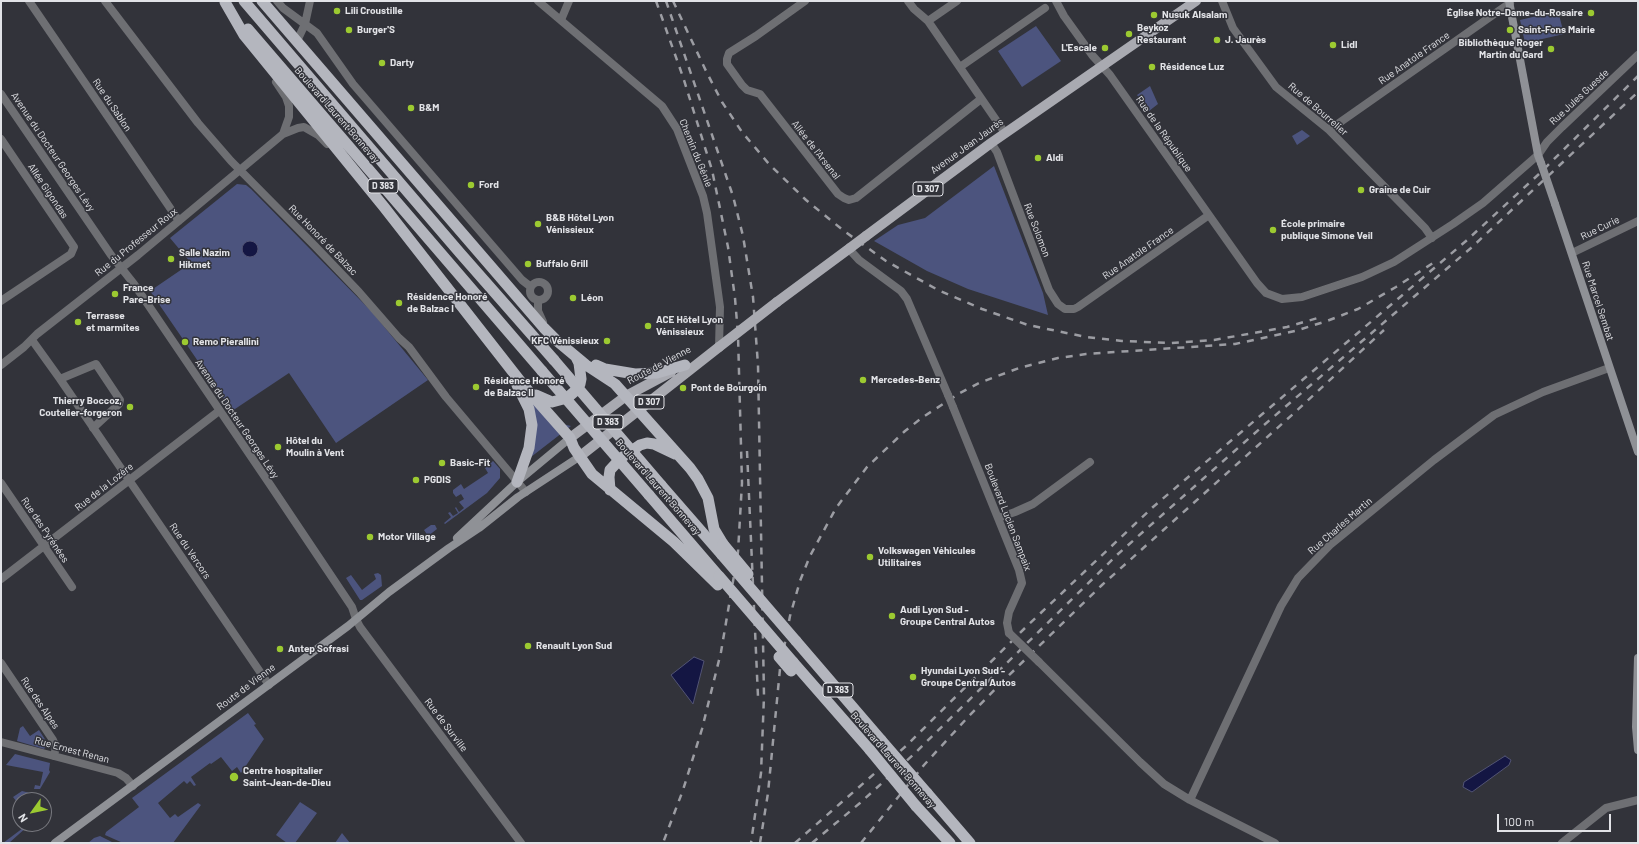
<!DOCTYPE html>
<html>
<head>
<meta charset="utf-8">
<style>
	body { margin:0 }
	#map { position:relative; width:1639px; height:844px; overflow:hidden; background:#32333a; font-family:Barlow,sans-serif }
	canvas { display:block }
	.frame { position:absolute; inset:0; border:2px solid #e2e3e7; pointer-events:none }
	.north { position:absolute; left:12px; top:792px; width:40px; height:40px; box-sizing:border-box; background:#32333a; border:1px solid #78797f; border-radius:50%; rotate:237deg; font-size:11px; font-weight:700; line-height:16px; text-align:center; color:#e2e3e7 }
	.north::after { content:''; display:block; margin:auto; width:14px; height:18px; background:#9cca31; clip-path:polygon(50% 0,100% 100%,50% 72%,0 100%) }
	.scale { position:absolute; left:1497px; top:814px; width:114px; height:18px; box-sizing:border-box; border:2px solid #e2e3e7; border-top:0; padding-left:5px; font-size:12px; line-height:14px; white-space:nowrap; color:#e2e3e7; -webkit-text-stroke:3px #32333a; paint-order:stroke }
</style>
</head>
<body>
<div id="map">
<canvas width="1639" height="844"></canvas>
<div class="frame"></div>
<div class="north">N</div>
<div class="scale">100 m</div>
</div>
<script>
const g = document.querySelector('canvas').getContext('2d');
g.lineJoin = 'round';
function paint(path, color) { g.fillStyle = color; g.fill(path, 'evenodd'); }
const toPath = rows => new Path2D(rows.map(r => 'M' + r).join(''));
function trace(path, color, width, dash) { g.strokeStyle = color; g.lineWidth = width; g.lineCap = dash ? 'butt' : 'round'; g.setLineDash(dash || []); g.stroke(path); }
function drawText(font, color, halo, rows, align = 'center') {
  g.font = font + ' Barlow,sans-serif'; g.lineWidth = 3; g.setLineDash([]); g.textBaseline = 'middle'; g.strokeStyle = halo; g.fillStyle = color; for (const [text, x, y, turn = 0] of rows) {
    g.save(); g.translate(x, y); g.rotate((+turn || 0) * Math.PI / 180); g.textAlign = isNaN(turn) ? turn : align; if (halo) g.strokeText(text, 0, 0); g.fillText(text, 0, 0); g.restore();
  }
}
paint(toPath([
	[1558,11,1564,34,1525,43,1520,20],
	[1036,26,1061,61,1022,87,998,51],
	[1150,86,1158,104,1149,111,1137,95],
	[1302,130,1310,136,1297,145,1292,136],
	[994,166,1043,293,1048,315,968,289,927,271,874,241,898,225,925,218],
	[237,184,246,185,251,189,372,312,428,380,336,443,289,373,232,411,150,291,191,263,170,238],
	[530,401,554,422,571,426,531,457],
	[493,461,500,469,500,478,487,493,445,524,444,523,451,517,448,513,450,512,453,516,458,513,455,508,456,507,459,512,464,508,459,502,464,499,461,494,456,497,453,493,453,490,461,484,464,489,488,473,485,468],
	[431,525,435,525,437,529,428,536,424,530],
	[378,573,381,575,382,586,362,600,360,600,346,578,351,575,362,590,376,579,374,574],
	[248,713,256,724,254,725,264,739,241,773,237,767,232,771,221,757,211,764,210,763,191,777,196,785,194,786,190,781,187,784,184,781,158,803,170,818,175,814,178,817,198,803,201,805,173,843,123,843,105,835,106,832,139,807,132,798],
	[23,726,30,736,39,730,48,744,44,749,17,741,20,728],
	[15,754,50,763,49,770,50,772,40,789,34,789,35,785,40,786,43,772,6,765],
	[22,791,34,794,35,795,35,797,30,794,26,800,20,800,20,806,13,797],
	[300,802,317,813,295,843,287,843,276,835],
	[27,825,28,826,9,843,3,843],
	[342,833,350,843,335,843],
	[100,836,114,843,88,843,94,838]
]), '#4c547e');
const water = toPath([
	'242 249a8 8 0 1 1 16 0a8 8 0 1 1-16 0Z',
	[694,657,704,661,693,704,671,675,694,657],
	[1505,756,1511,760,1509,765,1472,792,1463,787,1464,782,1505,756]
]);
paint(water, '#141643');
trace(water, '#525474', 1);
trace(toPath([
	[29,1,179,221],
	[105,1,198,123,231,161,315,246,359,292,399,338,409,347,446,397,526,492],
	[277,1,283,8,317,33,353,84,522,280,531,287],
	[538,1,662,106,677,129,703,196,707,213,720,307,719,347],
	[805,1,756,36,729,53,727,59,727,64,742,85,747,90,760,94,838,194,844,198,849,200,856,198,981,99],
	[908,1,914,9,928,21,957,1],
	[1056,1,1064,16,1092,55,1110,75,1257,283,1266,293,1282,299,1302,297,1362,277,1394,262,1453,224,1483,203,1538,155,1547,142,1562,127,1638,55],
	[1222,1,1233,28,1276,87,1329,130,1425,228,1432,238],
	[561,20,569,1],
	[928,21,1005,133],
	[297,41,305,24,310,1],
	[960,67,1045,8],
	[276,82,286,97,289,106,289,117,283,134],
	[1329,130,1510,3],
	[1,139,74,247,71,254,1,301],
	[991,143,997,152,1049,290,1058,304,1065,309,1074,309,1078,307,1209,215],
	[849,249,859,260,901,291,907,299,948,395],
	[1572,253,1638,221],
	'530 291a9 9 0 1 1 18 0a9 9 0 1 1-18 0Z',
	[538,300,538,311,543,322],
	[32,340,60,379,269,685],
	[1,365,24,347,37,334,138,255,283,134,298,128,304,127,318,135,327,144],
	[60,379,96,364,120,400,119,404,93,428],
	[953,407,1019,570,1022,583,1009,612,1007,623,1009,633],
	[1,483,72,587],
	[998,518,1015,512,1033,504,1090,462],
	[1,579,219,411],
	[356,619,360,627,521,843],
	[1039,662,1140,762,1164,784,1190,800,1275,843],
	[1,663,53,740,56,747,54,756],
	[1,742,118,773,126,778,133,786],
	[1190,800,1281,606,1298,578,1330,545,1434,460,1494,415,1543,392,1609,368],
	[1562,843,1606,808,1638,800]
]), '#6e6f73', 8);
trace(toPath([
	[1,94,111,255,134,284,271,486,352,607,356,619]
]), '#6e6f73', 8);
trace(toPath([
	[1509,1,1538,155,1541,163],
	[1555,204,1638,452],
	[457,538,517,482,570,438],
	[1638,658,1636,727,1638,750],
	[55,843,348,626,389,592,449,548,479,528,518,497,579,457]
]), '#8f9196', 8);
trace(toPath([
	[866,236,991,143,1196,1],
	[777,302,850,248],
	[570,438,626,396,671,372],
	[579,457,719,347]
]), '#a9aab1', 10);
trace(toPath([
	[244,1,460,253,554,360],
	[262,1,544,328,556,340,586,365,615,384,690,468,698,479,708,498,714,529,723,544],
	[225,2,244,35,253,46,384,207,524,386,570,438,574,448,592,474,674,542,718,585],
	[248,29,542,371],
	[596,365,605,369,635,374,657,373,685,365],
	[517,385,529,409,532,425,529,448,517,482],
	[536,395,552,402,567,398,574,392,580,384,581,379,579,363,576,357],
	[661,485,722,555],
	[610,490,609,477,610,470,621,458,640,445,647,443,654,444,675,454],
	[649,495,717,574],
	[796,641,881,740],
	[793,662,870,750],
	[927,793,970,843],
	[916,806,950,843]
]), '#b4b6be', 11);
trace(toPath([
	[656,1,683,77,712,170,728,247,735,298,738,335,742,483,738,552,721,652,702,729,683,790,663,843],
	[666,1,733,196,743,236,753,297,758,365,764,696,761,773,751,843],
	[673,1,706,71,722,102,742,132,769,164,806,200,844,231,886,261,938,290,982,309,1028,325,1086,337,1122,341,1171,343,1214,340,1287,327,1321,317],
	[747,451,758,697],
	[760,843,768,793,780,669,790,616,800,581,810,556,836,508,867,467,905,431,923,417,960,393,979,383,1019,368,1058,358,1086,354,1235,344,1295,331,1327,321,1358,309,1396,287,1433,263],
	[795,843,906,746,1027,626,1153,507,1466,241,1539,174,1638,76],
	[812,843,860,803,914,754,1118,554,1264,425,1471,248,1638,92],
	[861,843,924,765,969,716,1004,680,1102,585,1293,414,1384,330]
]), '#9c9da3', 2.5, [7, 7]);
trace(toPath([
	[948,395,953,407],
	[1009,633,1039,662]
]), '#6e6f73', 8);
trace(toPath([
	[1541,163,1555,204]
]), '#8f9196', 8);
trace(toPath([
	[850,248,866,236],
	[719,347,777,302]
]), '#a9aab1', 10);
trace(toPath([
	[554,360,661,485],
	[542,371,649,495],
	[723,544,748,574],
	[722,555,796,641],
	[719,576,793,662],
	[779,657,791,671],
	[881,740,927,793],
	[870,750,916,806]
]), '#b4b6be', 11);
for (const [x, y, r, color] of [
	[337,11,4,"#9cca31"],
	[1591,13,4,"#9cca31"],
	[1154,15,4,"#9cca31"],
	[349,30,4,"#9cca31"],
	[1510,30,4,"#9cca31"],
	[1129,34,4,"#9cca31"],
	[1217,40,4,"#9cca31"],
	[1333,45,4,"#9cca31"],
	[1105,48,4,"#9cca31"],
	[1551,49,4,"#9cca31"],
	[382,63,4,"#9cca31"],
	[1152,67,4,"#9cca31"],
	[411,108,4,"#9cca31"],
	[1038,158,4,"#9cca31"],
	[471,185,4,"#9cca31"],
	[1361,190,4,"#9cca31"],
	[538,224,4,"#9cca31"],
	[1273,230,4,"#9cca31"],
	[171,259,4,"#9cca31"],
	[528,264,4,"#9cca31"],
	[115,294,4,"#9cca31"],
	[573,298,4,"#9cca31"],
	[399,303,4,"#9cca31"],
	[78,322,4,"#9cca31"],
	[648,326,4,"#9cca31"],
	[607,341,4,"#9cca31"],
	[185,342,4,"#9cca31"],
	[863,380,4,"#9cca31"],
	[476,387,4,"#9cca31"],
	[683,388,4,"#9cca31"],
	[130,407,4,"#9cca31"],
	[278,447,4,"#9cca31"],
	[442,463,4,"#9cca31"],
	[416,480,4,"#9cca31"],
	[370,537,4,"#9cca31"],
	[870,557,4,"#9cca31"],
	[892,616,4,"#9cca31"],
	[528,646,4,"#9cca31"],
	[280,649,4,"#9cca31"],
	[913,677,4,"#9cca31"],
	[234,777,5,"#9cca31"]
]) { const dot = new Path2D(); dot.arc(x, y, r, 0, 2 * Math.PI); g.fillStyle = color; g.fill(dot); trace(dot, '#32333a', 1.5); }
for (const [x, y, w] of [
	[383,186,30],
	[928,189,30],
	[649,402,30],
	[608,422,30],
	[838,690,30]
]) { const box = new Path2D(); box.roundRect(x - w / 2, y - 7, w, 14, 3); g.fillStyle = '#32333a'; g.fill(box); trace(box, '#e2e3e7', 1); }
drawText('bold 9px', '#e2e3e7', null, [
	["D 383",383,186],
	["D 307",928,189],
	["D 307",649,402],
	["D 383",608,422],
	["D 383",838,690]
]);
drawText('bold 10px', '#e2e3e7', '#32333a', [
	["Lili Croustille",345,11],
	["Église Notre-Dame-du-Rosaire",1583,13,"right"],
	["Nusuk Alsalam",1162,15],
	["Beykoz",1137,28],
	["Restaurant",1137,40],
	["Burger'S",357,30],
	["Saint-Fons Mairie",1518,30],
	["J. Jaurès",1225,40],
	["Bibliothèque Roger",1543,43,"right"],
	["Martin du Gard",1543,55,"right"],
	["Lidl",1341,45],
	["L'Escale",1097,48,"right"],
	["Darty",390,63],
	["Résidence Luz",1160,67],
	["B&M",419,108],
	["Aldi",1046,158],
	["Ford",479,185],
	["Graine de Cuir",1369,190],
	["B&B Hôtel Lyon",546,218],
	["Vénissieux",546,230],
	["École primaire",1281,224],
	["publique Simone Veil",1281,236],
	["Salle Nazim",179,253],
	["Hikmet",179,265],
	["Buffalo Grill",536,264],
	["France",123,288],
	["Pare-Brise",123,300],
	["Résidence Honoré",407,297],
	["de Balzac I",407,309],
	["Léon",581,298],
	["Terrasse",86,316],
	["et marmites",86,328],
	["ACE Hôtel Lyon",656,320],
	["Vénissieux",656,332],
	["KFC Vénissieux",599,341,"right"],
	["Remo Pierallini",193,342],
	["Mercedes-Benz",871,380],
	["Résidence Honoré",484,381],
	["de Balzac II",484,393],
	["Pont de Bourgoin",691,388],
	["Thierry Boccoz,",122,401,"right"],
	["Coutelier-forgeron",122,413,"right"],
	["Hôtel du",286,441],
	["Moulin à Vent",286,453],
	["Basic-Fit",450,463],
	["PGDIS",424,480],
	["Motor Village",378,537],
	["Volkswagen Véhicules",878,551],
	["Utilitaires",878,563],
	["Audi Lyon Sud -",900,610],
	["Groupe Central Autos",900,622],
	["Renault Lyon Sud",536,646],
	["Antep Sofrasi",288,649],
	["Hyundai Lyon Sud -",921,671],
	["Groupe Central Autos",921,683],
	["Centre hospitalier",243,771],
	["Saint-Jean-de-Dieu",243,783]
], 'left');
drawText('10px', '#e2e3e7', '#32333a', [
	["Rue Anatole France",1414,58,-35],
	["Rue Jules Guesde",1579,97,-43],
	["Rue du Sablon",112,105,56],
	["Rue de Bourrelier",1318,109,41],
	["Boulevard Laurent Bonnevay",337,115,49],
	["Rue de la République",1164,134,55],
	["Avenue Jean Jaurès",967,146,-36],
	["Allée de l'Arsenal",816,150,52],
	["Avenue du Docteur Georges Lévy",53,152,56],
	["Chemin du Génie",696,153,68],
	["Allée Gigondas",48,191,56],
	["Rue Curie",1600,228,-26],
	["Rue Solomon",1037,230,69],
	["Rue Honoré de Balzac",323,240,46],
	["Rue du Professeur Roux",136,242,-39],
	["Rue Anatole France",1138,253,-35],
	["Rue Marcel Sembat",1598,301,72],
	["Route de Vienne",659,365,-28],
	["Avenue du Docteur Georges Lévy",237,419,56],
	["Rue de la Lozère",104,487,-38],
	["Boulevard Laurent Bonnevay",658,487,49],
	["Boulevard Lucien Sampaix",1008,517,69],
	["Rue Charles Martin",1340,526,-41],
	["Rue des Pyrénées",45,530,56],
	["Rue du Vercors",190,551,56],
	["Route de Vienne",246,687,-37],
	["Rue des Alpes",40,703,56],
	["Rue de Surville",446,725,53],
	["Rue Ernest Renan",72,750,15],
	["Boulevard Laurent Bonnevay",893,760,49]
]);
</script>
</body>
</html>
